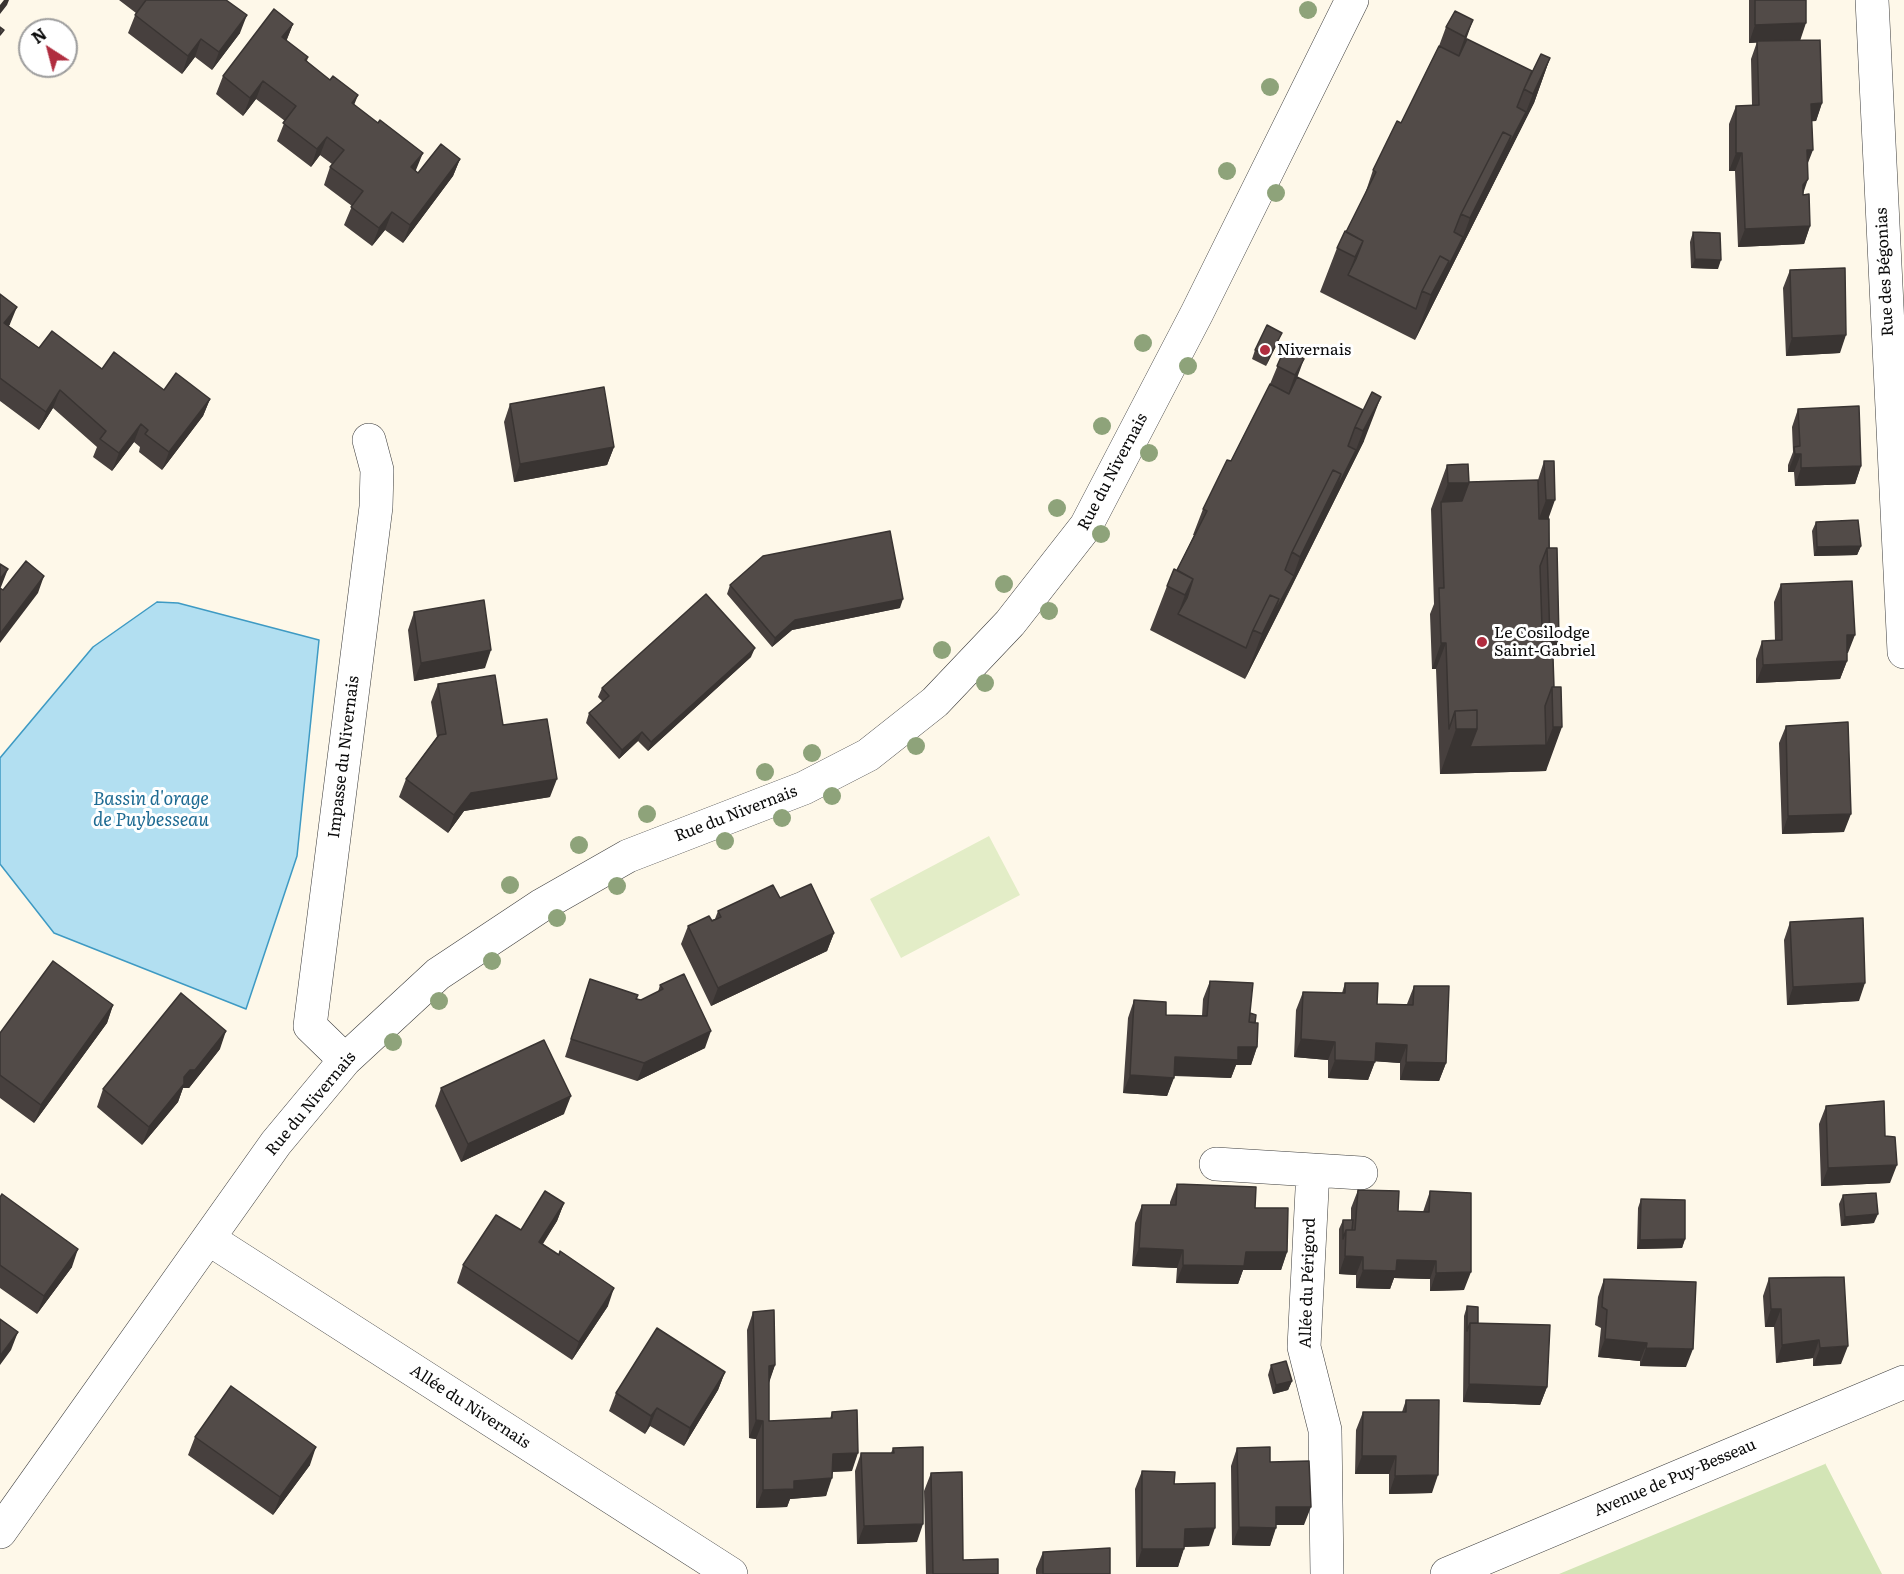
<!DOCTYPE html>
<html>
<head>
<meta charset="utf-8">
<style>
	body { margin:0 }
	#map { position:relative; width:1904px; height:1574px; overflow:hidden; background:#fef8e9; font-family:Literata,serif }
	canvas { display:block }
	.north { position:absolute; left:18px; top:18px; width:60px; height:60px; box-sizing:border-box; background:#fff; border:2px solid #9d9d9d; border-radius:50%; rotate:324deg; font-size:16px; font-weight:700; line-height:24px; text-align:center; color:#0a0a0a }
	.north::after { content:''; display:block; margin:auto; width:21px; height:27px; background:#b02d3f; clip-path:polygon(50% 0,100% 100%,50% 72%,0 100%) }
</style>
</head>
<body>
<div id="map">
<canvas width="1904" height="1574"></canvas>
<div class="north">N</div>
</div>
<script>
const g = document.querySelector('canvas').getContext('2d');
g.lineJoin = 'round';
function paint(path, color) { g.fillStyle = color; g.fill(path, 'evenodd'); }
const toPath = rows => new Path2D(rows.map(r => 'M' + r).join(''));
function trace(path, color, width, dash) { g.strokeStyle = color; g.lineWidth = width; g.lineCap = dash ? 'butt' : 'round'; g.setLineDash(dash || []); g.stroke(path); }
function drawText(font, color, halo, rows, align = 'center') {
  g.font = font + ' Literata,serif'; g.lineWidth = 6; g.setLineDash([]); g.textBaseline = 'middle'; g.strokeStyle = halo; g.fillStyle = color; for (const [text, x, y, turn = 0] of rows) {
    g.save(); g.translate(x, y); g.rotate((+turn || 0) * Math.PI / 180); g.textAlign = isNaN(turn) ? turn : align; if (halo) g.strokeText(text, 0, 0); g.fillText(text, 0, 0); g.restore();
  }
}
paint(toPath([
	[1825,1463,1882,1574,1559,1574,1825,1464]
]), '#d3e5b6');
paint(toPath([
	[989,836,1020,895,901,958,870,899]
]), '#e3edc7');
const water = toPath([
	[157,602,178,603,319,640,297,856,246,1009,54,933,0,864,0,758,93,647,157,602]
]);
paint(water, '#b2dff1');
trace(water, '#3e9ac3', 1.5);
const minor = toPath([
	[1872,0,1904,652],
	[345,1060,310,1026,376,507,377,470,369,440],
	[1216,1164,1361,1173],
	[1313,1170,1304,1347,1325,1430,1327,1574],
	[209,1239,731,1574],
	[0,1532,276,1143,345,1060,438,974,542,905,628,856,804,788,868,755,935,702,1010,623,1086,526,1197,313,1352,0],
	[1447,1574,1904,1382]
]);
trace(minor, '#3d3d3d', 34);
trace(minor, '#fff', 33);
g.fillStyle = '#8ea37a';
for (const [x, y] of [
	[1308,10],
	[1270,87],
	[1227,171],
	[1276,193],
	[1143,343],
	[1188,366],
	[1102,426],
	[1149,453],
	[1057,508],
	[1101,534],
	[1004,584],
	[1049,611],
	[942,650],
	[985,683],
	[916,746],
	[812,753],
	[765,772],
	[832,796],
	[647,814],
	[782,818],
	[725,841],
	[579,845],
	[510,885],
	[617,886],
	[557,918],
	[492,961],
	[439,1001],
	[393,1042]
]) { g.beginPath(); g.arc(x, y, 9, 0, 2 * Math.PI); g.fill(); }
paint(toPath([
	[119,0,226,0,240,33,212,70,195,57,182,74,128,33,136,13],
	[1749,0,1806,0,1800,40,1822,103,1816,121,1811,121,1807,164,1803,193,1810,226,1804,244,1738,247,1735,171,1729,171,1729,124,1736,106,1752,105,1751,59,1757,42,1749,43],
	[1455,11,1467,39,1532,71,1550,58,1534,103,1415,340,1320,292,1337,248,1346,232,1364,197,1373,170,1401,123,1439,46,1446,27],
	[293,24,286,41,308,57,307,61,354,105,416,171,418,173,460,159,453,176,403,243,385,230,372,246,344,225,352,206,324,185,330,167,332,164,320,155,311,167,277,141,285,121,256,99,243,116,216,94,223,76],
	[1693,232,1718,269,1691,268,1690,242],
	[1790,270,1840,353,1786,356,1783,288],
	[0,294,10,324,9,326,39,348,164,390,210,399,203,416,162,470,139,452,140,447,134,442,112,471,93,457,97,447,53,408,39,430,0,401],
	[1278,342,1266,366,1252,359,1255,350],
	[1285,348,1297,377,1363,410,1364,441,1245,679,1150,630,1167,586,1177,570,1194,535,1193,535,1203,509,1231,461,1270,384],
	[510,404,614,447,607,465,514,482,504,422],
	[1798,409,1861,466,1855,484,1795,486,1794,472,1788,472,1788,465,1793,452,1792,427],
	[1544,461,1549,519,1554,687,1561,687,1546,771,1440,774,1436,669,1432,669,1430,614,1434,604,1431,509,1447,465,1469,482,1538,480],
	[1816,522,1861,546,1857,555,1814,556,1812,531],
	[1781,584,1848,653,1847,653,1847,661,1840,679,1756,683,1756,659,1762,641,1775,641,1774,602],
	[730,585,900,608,792,630,772,647,727,594],
	[414,612,485,668,414,681,408,630],
	[751,657,648,751,638,741,619,759,586,723,589,713,603,702,598,697,602,688],
	[438,684,503,725,550,797,464,811,448,833,399,797,406,779,437,737,431,702],
	[1786,726,1844,832,1782,834,1779,743],
	[780,898,834,933,827,951,711,1006,681,944,688,926,715,919,718,911],
	[1790,922,1859,1001,1787,1005,1784,940],
	[590,979,641,1000,658,992,660,985,705,1048,637,1081,565,1057],
	[1210,981,1250,1013,1255,1023,1257,1047,1251,1065,1236,1065,1231,1078,1174,1076,1167,1096,1123,1093,1128,1018,1134,1000,1166,1015,1202,1016,1203,999],
	[1345,983,1377,1004,1407,1004,1414,986,1446,1063,1439,1081,1400,1080,1400,1063,1375,1061,1368,1080,1328,1078,1328,1060,1294,1057,1296,1010,1303,992,1342,993],
	[113,1005,107,1023,34,1123,0,1098,0,1033],
	[220,1049,189,1088,183,1088,178,1102,142,1145,97,1107,103,1089],
	[441,1088,564,1114,461,1162,435,1106],
	[1826,1106,1885,1136,1890,1183,1821,1186,1819,1124],
	[1177,1184,1255,1208,1287,1252,1281,1270,1243,1270,1238,1284,1176,1283,1177,1268,1132,1266,1135,1223,1142,1205,1170,1205,1170,1202],
	[1358,1190,1398,1211,1423,1212,1430,1191,1464,1290,1430,1291,1430,1279,1394,1278,1390,1289,1356,1288,1356,1275,1339,1274,1339,1229,1343,1220,1351,1220,1351,1208],
	[1843,1195,1874,1223,1841,1226,1839,1204],
	[0,1197,72,1267,37,1314,0,1288],
	[1641,1199,1685,1239,1682,1248,1637,1249,1638,1208],
	[564,1203,557,1221,543,1244,559,1255,608,1306,572,1360,457,1283,463,1265],
	[1769,1278,1841,1364,1813,1366,1813,1358,1776,1363,1774,1327,1765,1327,1763,1296],
	[1604,1279,1686,1367,1640,1366,1640,1361,1598,1357,1601,1328,1595,1325,1598,1297],
	[1467,1306,1478,1323,1547,1387,1540,1405,1463,1402,1464,1316],
	[753,1312,775,1365,769,1381,769,1421,830,1419,832,1412,852,1471,832,1472,826,1496,790,1499,787,1507,756,1508,756,1439,749,1438,747,1330],
	[1271,1365,1292,1381,1288,1390,1273,1394,1268,1375],
	[725,1372,718,1390,684,1446,650,1426,645,1434,609,1411,616,1393],
	[1406,1400,1432,1493,1389,1494,1389,1474,1355,1474,1356,1430,1363,1412,1402,1412],
	[195,1437,310,1465,273,1515,188,1455],
	[893,1448,917,1542,857,1544,855,1471,861,1453,891,1453],
	[1237,1448,1270,1462,1304,1525,1276,1525,1270,1546,1232,1545,1231,1466],
	[1142,1471,1174,1484,1209,1546,1184,1547,1178,1567,1136,1567,1135,1489],
	[931,1473,963,1560,998,1574,926,1574,924,1491],
	[1043,1552,1110,1574,1036,1574,1036,1569]
]), '#47403e');
paint(toPath([
	[4,0,9,0,7,5,0,14,0,5],
	[247,15,240,33,212,70,219,52],
	[1473,20,1457,65,1449,82,1465,37],
	[1806,23,1800,41,1749,43,1755,25],
	[293,24,286,42,282,37],
	[201,39,195,57,182,74,188,56],
	[1550,58,1534,103,1415,340,1431,295,1449,261,1463,237,1470,218,1511,136,1526,112,1533,94],
	[263,81,256,99,243,116,250,98],
	[358,95,351,113,352,103],
	[1822,103,1816,121,1804,122,1811,104],
	[327,137,320,155,311,167,317,149],
	[1807,150,1813,150,1806,168],
	[423,153,416,170,404,185,411,167],
	[1736,153,1742,153,1735,171,1729,171],
	[460,159,453,176,403,243,410,225],
	[1808,179,1802,197,1803,185],
	[392,212,385,230,372,246,379,228],
	[1810,226,1804,244,1738,247,1745,229],
	[1363,241,1350,276,1348,275,1355,257],
	[1695,259,1721,260,1718,269,1691,268],
	[17,307,10,324,0,338,4,323],
	[1282,333,1278,342,1266,366,1269,357],
	[1846,335,1840,353,1786,356,1792,338],
	[1304,359,1288,403,1279,420,1295,375],
	[60,390,53,408,39,430,46,412],
	[1381,397,1364,441,1284,602,1300,557,1341,474,1356,450,1363,431],
	[210,399,203,416,162,470,169,452],
	[141,424,134,442,112,471,119,453],
	[614,447,607,465,514,482,520,464],
	[1795,454,1801,454,1794,472,1788,472],
	[1861,466,1855,484,1795,486,1801,468],
	[1448,483,1469,483,1452,527,1441,502],
	[1546,500,1555,500,1539,545,1529,545],
	[1861,546,1857,555,1814,556,1817,547],
	[8,569,1,587,0,589,0,579],
	[44,576,38,593,0,643,0,634],
	[1294,576,1284,602,1245,679,1262,634,1279,599],
	[1193,579,1181,615,1178,614,1185,595],
	[903,599,900,608,792,630,772,647,775,638,795,620],
	[1847,635,1855,635,1848,653,1840,653],
	[1559,639,1543,684,1534,685,1550,640],
	[1441,643,1446,643,1436,669,1432,669],
	[755,648,751,657,648,751,651,742],
	[491,650,485,668,414,681,421,663],
	[1847,661,1840,679,1756,683,1763,665],
	[1553,727,1562,727,1546,771,1440,774,1456,729,1477,729,1546,745],
	[642,732,638,741,619,759,622,750],
	[557,779,550,797,464,811,448,833,454,815,471,793],
	[1851,814,1844,832,1782,834,1788,816],
	[834,933,827,951,711,1006,718,988],
	[1865,983,1859,1001,1787,1005,1793,987],
	[113,1005,107,1023,34,1123,41,1105],
	[226,1031,220,1049,189,1088,183,1088,178,1102,142,1145,149,1127,184,1077],
	[711,1031,705,1048,637,1081,644,1063],
	[1301,1039,1335,1042,1328,1060,1294,1057],
	[1376,1043,1407,1045,1400,1063,1370,1061],
	[1238,1047,1257,1047,1251,1065,1236,1065,1231,1078,1168,1075,1175,1057],
	[1335,1060,1375,1062,1368,1080,1328,1078],
	[1406,1062,1446,1063,1439,1081,1400,1080],
	[1130,1075,1174,1078,1167,1096,1123,1093],
	[571,1096,564,1114,461,1162,468,1144],
	[1897,1165,1890,1183,1821,1186,1828,1168],
	[564,1203,557,1221,532,1260,539,1242],
	[1878,1214,1874,1223,1841,1226,1845,1217],
	[1685,1239,1682,1248,1637,1249,1640,1240],
	[1139,1248,1183,1250,1177,1268,1132,1266],
	[78,1249,72,1267,37,1314,44,1296],
	[1246,1252,1287,1252,1281,1270,1243,1270,1238,1284,1176,1283,1183,1265],
	[1345,1256,1363,1257,1356,1275,1339,1274],
	[1397,1260,1436,1261,1430,1279,1394,1278,1390,1289,1356,1288,1363,1270],
	[1471,1272,1464,1290,1430,1291,1436,1273],
	[614,1288,608,1306,572,1360,579,1342],
	[1771,1309,1781,1309,1774,1327,1765,1327],
	[18,1332,11,1350,0,1365,0,1356],
	[1605,1339,1647,1343,1640,1361,1598,1357],
	[1819,1340,1813,1358,1776,1363,1782,1345],
	[1848,1346,1841,1364,1813,1366,1820,1348],
	[1646,1348,1693,1349,1686,1367,1640,1366],
	[775,1365,769,1383,769,1366],
	[725,1372,718,1390,684,1446,690,1428],
	[1292,1381,1288,1390,1273,1394,1276,1385],
	[1469,1384,1547,1387,1540,1405,1463,1402],
	[657,1408,650,1426,645,1434,651,1416],
	[756,1420,763,1421,756,1439,749,1438],
	[316,1447,310,1465,273,1515,280,1497],
	[858,1453,852,1471,826,1472,833,1454],
	[1362,1456,1396,1456,1389,1474,1355,1474],
	[1438,1475,1432,1493,1389,1494,1395,1476],
	[832,1478,826,1496,790,1499,787,1507,756,1508,763,1490,794,1481],
	[1276,1507,1311,1507,1304,1525,1269,1525],
	[923,1524,917,1542,857,1544,864,1526],
	[1239,1527,1276,1528,1270,1546,1232,1545],
	[1215,1528,1209,1546,1178,1547,1185,1529],
	[1142,1549,1184,1549,1178,1567,1136,1567]
]), '#393432');
const building = toPath([
	[146,0,226,0,247,15,219,52,201,39,188,56,135,15,146,0],
	[1755,0,1806,0,1806,23,1755,25,1755,0],
	[274,9,293,24,282,37,308,57,305,60,330,80,333,76,358,95,352,103,378,123,380,120,423,153,411,167,418,173,441,144,460,159,410,225,392,212,379,228,351,207,363,191,330,167,344,150,327,137,317,149,283,123,296,106,263,81,250,98,223,76,274,9],
	[1455,11,1473,20,1465,37,1446,27,1455,11],
	[0,27,4,30,0,35,0,27],
	[1467,39,1532,71,1524,89,1517,107,1526,112,1504,154,1511,136,1503,132,1461,214,1454,232,1463,237,1442,279,1449,261,1440,256,1422,291,1416,309,1348,275,1356,259,1363,241,1346,232,1376,172,1373,170,1397,121,1401,123,1439,46,1459,56,1467,39],
	[1820,40,1822,103,1811,104,1813,150,1807,150,1808,179,1803,185,1803,195,1809,194,1810,226,1745,229,1742,153,1736,153,1736,106,1759,105,1757,41,1820,40],
	[1541,54,1550,58,1533,94,1524,89,1541,54],
	[1503,132,1511,136,1470,218,1461,214,1503,132],
	[1345,231,1363,241,1355,257,1337,248,1345,231],
	[1693,232,1720,233,1721,260,1695,259,1693,232],
	[1440,256,1449,261,1431,295,1422,291,1440,256],
	[1845,268,1846,335,1792,338,1790,270,1845,268],
	[0,294,17,307,4,323,39,348,52,331,102,369,114,352,164,390,176,373,210,399,169,452,145,434,148,430,141,424,119,453,100,439,106,431,60,390,46,412,0,378,0,294],
	[1267,325,1282,333,1269,357,1255,350,1267,325],
	[1285,348,1304,359,1295,375,1277,366,1285,348],
	[1297,377,1363,410,1355,427,1348,446,1356,450,1335,492,1341,474,1333,470,1292,552,1285,570,1294,576,1272,617,1279,599,1270,595,1253,630,1246,648,1178,614,1187,598,1193,579,1177,570,1207,511,1203,509,1227,460,1231,461,1270,384,1289,394,1297,377],
	[604,387,614,447,520,464,510,404,604,387],
	[1372,392,1381,397,1363,431,1355,427,1372,392],
	[1859,406,1861,466,1801,468,1801,454,1795,454,1794,447,1800,446,1798,409,1859,406],
	[1544,461,1554,461,1555,500,1546,500,1544,461],
	[1468,464,1469,483,1448,483,1447,465,1468,464],
	[1333,470,1341,474,1300,557,1292,552,1333,470],
	[1538,480,1539,519,1549,519,1549,548,1547,548,1540,566,1543,659,1553,658,1554,687,1552,687,1545,706,1546,745,1470,747,1477,729,1477,710,1455,711,1449,729,1446,643,1441,643,1439,588,1444,588,1441,502,1462,501,1469,482,1538,480],
	[1858,520,1861,546,1817,547,1816,522,1858,520],
	[890,531,903,599,795,620,775,638,730,585,763,556,890,531],
	[1547,548,1557,548,1559,639,1550,640,1547,548],
	[26,561,44,576,0,634,0,588,3,590,26,561],
	[0,564,8,569,0,579,0,564],
	[1174,569,1193,579,1185,595,1167,586,1174,569],
	[1852,581,1855,635,1847,635,1847,661,1763,665,1762,641,1782,640,1781,584,1852,581],
	[706,594,755,648,651,742,642,732,622,750,589,713,609,696,602,688,706,594],
	[1270,595,1279,599,1262,634,1253,630,1270,595],
	[484,600,491,650,421,663,414,612,484,600],
	[495,675,503,725,547,719,557,779,471,793,454,815,406,779,439,735,446,734,438,684,495,675],
	[1552,687,1561,687,1562,727,1553,727,1552,687],
	[1477,710,1477,729,1456,729,1455,711,1477,710],
	[1848,722,1851,814,1788,816,1786,726,1848,722],
	[811,884,834,933,718,988,688,926,709,916,712,921,721,917,718,911,773,885,780,898,811,884],
	[1863,918,1865,983,1793,987,1790,922,1863,918],
	[53,961,113,1005,41,1105,0,1075,0,1033,53,961],
	[684,974,711,1031,644,1063,571,1039,590,979,638,995,636,999,641,1000,663,989,660,985,684,974],
	[1210,981,1253,983,1249,1022,1258,1023,1257,1047,1238,1047,1238,1060,1175,1057,1174,1078,1130,1075,1134,1000,1166,1002,1166,1015,1207,1016,1210,981],
	[1345,983,1378,983,1377,1004,1413,1005,1414,986,1449,986,1446,1063,1406,1062,1407,1045,1376,1043,1375,1062,1335,1060,1335,1042,1301,1039,1303,992,1345,993,1345,983],
	[181,993,226,1031,195,1070,190,1070,184,1077,184,1084,149,1127,103,1089,181,993],
	[1250,1013,1256,1015,1255,1023,1249,1022,1250,1013],
	[544,1040,571,1096,468,1144,441,1088,544,1040],
	[1884,1101,1885,1136,1895,1137,1897,1165,1828,1168,1826,1106,1884,1101],
	[1177,1184,1256,1187,1255,1208,1288,1208,1287,1252,1246,1252,1244,1266,1183,1265,1183,1250,1139,1248,1142,1205,1176,1205,1177,1184],
	[1358,1190,1399,1191,1398,1211,1429,1212,1430,1191,1471,1193,1471,1272,1436,1273,1436,1261,1397,1260,1396,1271,1363,1270,1363,1257,1345,1256,1346,1230,1355,1230,1358,1190],
	[545,1191,564,1203,539,1242,559,1255,560,1251,614,1288,579,1342,463,1265,496,1215,521,1230,545,1191],
	[1876,1193,1878,1214,1845,1217,1843,1195,1876,1193],
	[2,1194,78,1249,44,1296,0,1265,0,1197,2,1194],
	[1641,1199,1685,1200,1685,1239,1640,1240,1641,1199],
	[1343,1220,1353,1220,1352,1230,1346,1230,1343,1239,1343,1220],
	[1844,1277,1848,1346,1820,1348,1819,1340,1782,1345,1781,1309,1771,1309,1769,1278,1844,1277],
	[1604,1279,1696,1282,1693,1349,1646,1348,1647,1343,1605,1339,1607,1310,1602,1307,1604,1279],
	[1467,1306,1478,1307,1478,1323,1470,1323,1467,1331,1467,1306],
	[774,1310,775,1365,769,1366,769,1421,832,1418,832,1412,857,1410,858,1453,833,1454,832,1478,794,1481,794,1489,763,1490,763,1421,756,1420,753,1312,774,1310],
	[0,1319,18,1332,0,1356,0,1319],
	[1470,1323,1550,1325,1547,1387,1469,1384,1470,1323],
	[657,1328,725,1372,690,1428,657,1408,651,1416,616,1393,657,1328],
	[1286,1361,1292,1381,1276,1385,1271,1365,1286,1361],
	[231,1386,316,1447,280,1497,195,1437,231,1386],
	[1406,1400,1439,1400,1438,1475,1395,1476,1396,1456,1362,1456,1363,1412,1406,1412,1406,1400],
	[923,1447,923,1524,864,1526,861,1453,894,1453,893,1448,923,1447],
	[1270,1447,1270,1462,1309,1461,1311,1507,1276,1507,1276,1528,1239,1527,1237,1448,1270,1447],
	[1142,1471,1175,1472,1174,1484,1215,1483,1215,1528,1185,1529,1184,1549,1142,1549,1142,1471],
	[962,1472,963,1560,998,1559,998,1574,933,1574,931,1473,962,1472],
	[1110,1548,1110,1574,1043,1574,1043,1552,1110,1548]
]);
paint(building, '#524b48');
trace(building, '#393432', 1.5);
for (const [x, y, r, color] of [
	[1265,350,6,"#b02d3f"],
	[1482,642,6,"#b02d3f"]
]) { const dot = new Path2D(); dot.arc(x, y, r, 0, 2 * Math.PI); g.fillStyle = color; g.fill(dot); trace(dot, '#fff', 2); }
drawText('16px', '#0a0a0a', '#fff', [
	["Rue des Bégonias",1885,272,-93],
	["Rue du Nivernais",1113,472,-62],
	["Impasse du Nivernais",344,757,-83],
	["Rue du Nivernais",736,814,-21],
	["Rue du Nivernais",311,1104,-50],
	["Allée du Périgord",1308,1283,-88],
	["Allée du Nivernais",470,1407,33],
	["Avenue de Puy-Besseau",1675,1478,-23]
]);
drawText('16px', '#0a0a0a', '#fff', [
	["Nivernais",1277,350],
	["Le Cosilodge",1494,633],
	["Saint-Gabriel",1494,651]
], 'left');
drawText('italic 18px', '#1d6a92', '#fff', [
	["Bassin d'orage",151,800],
	["de Puybesseau",151,821]
]);
</script>
</body>
</html>
